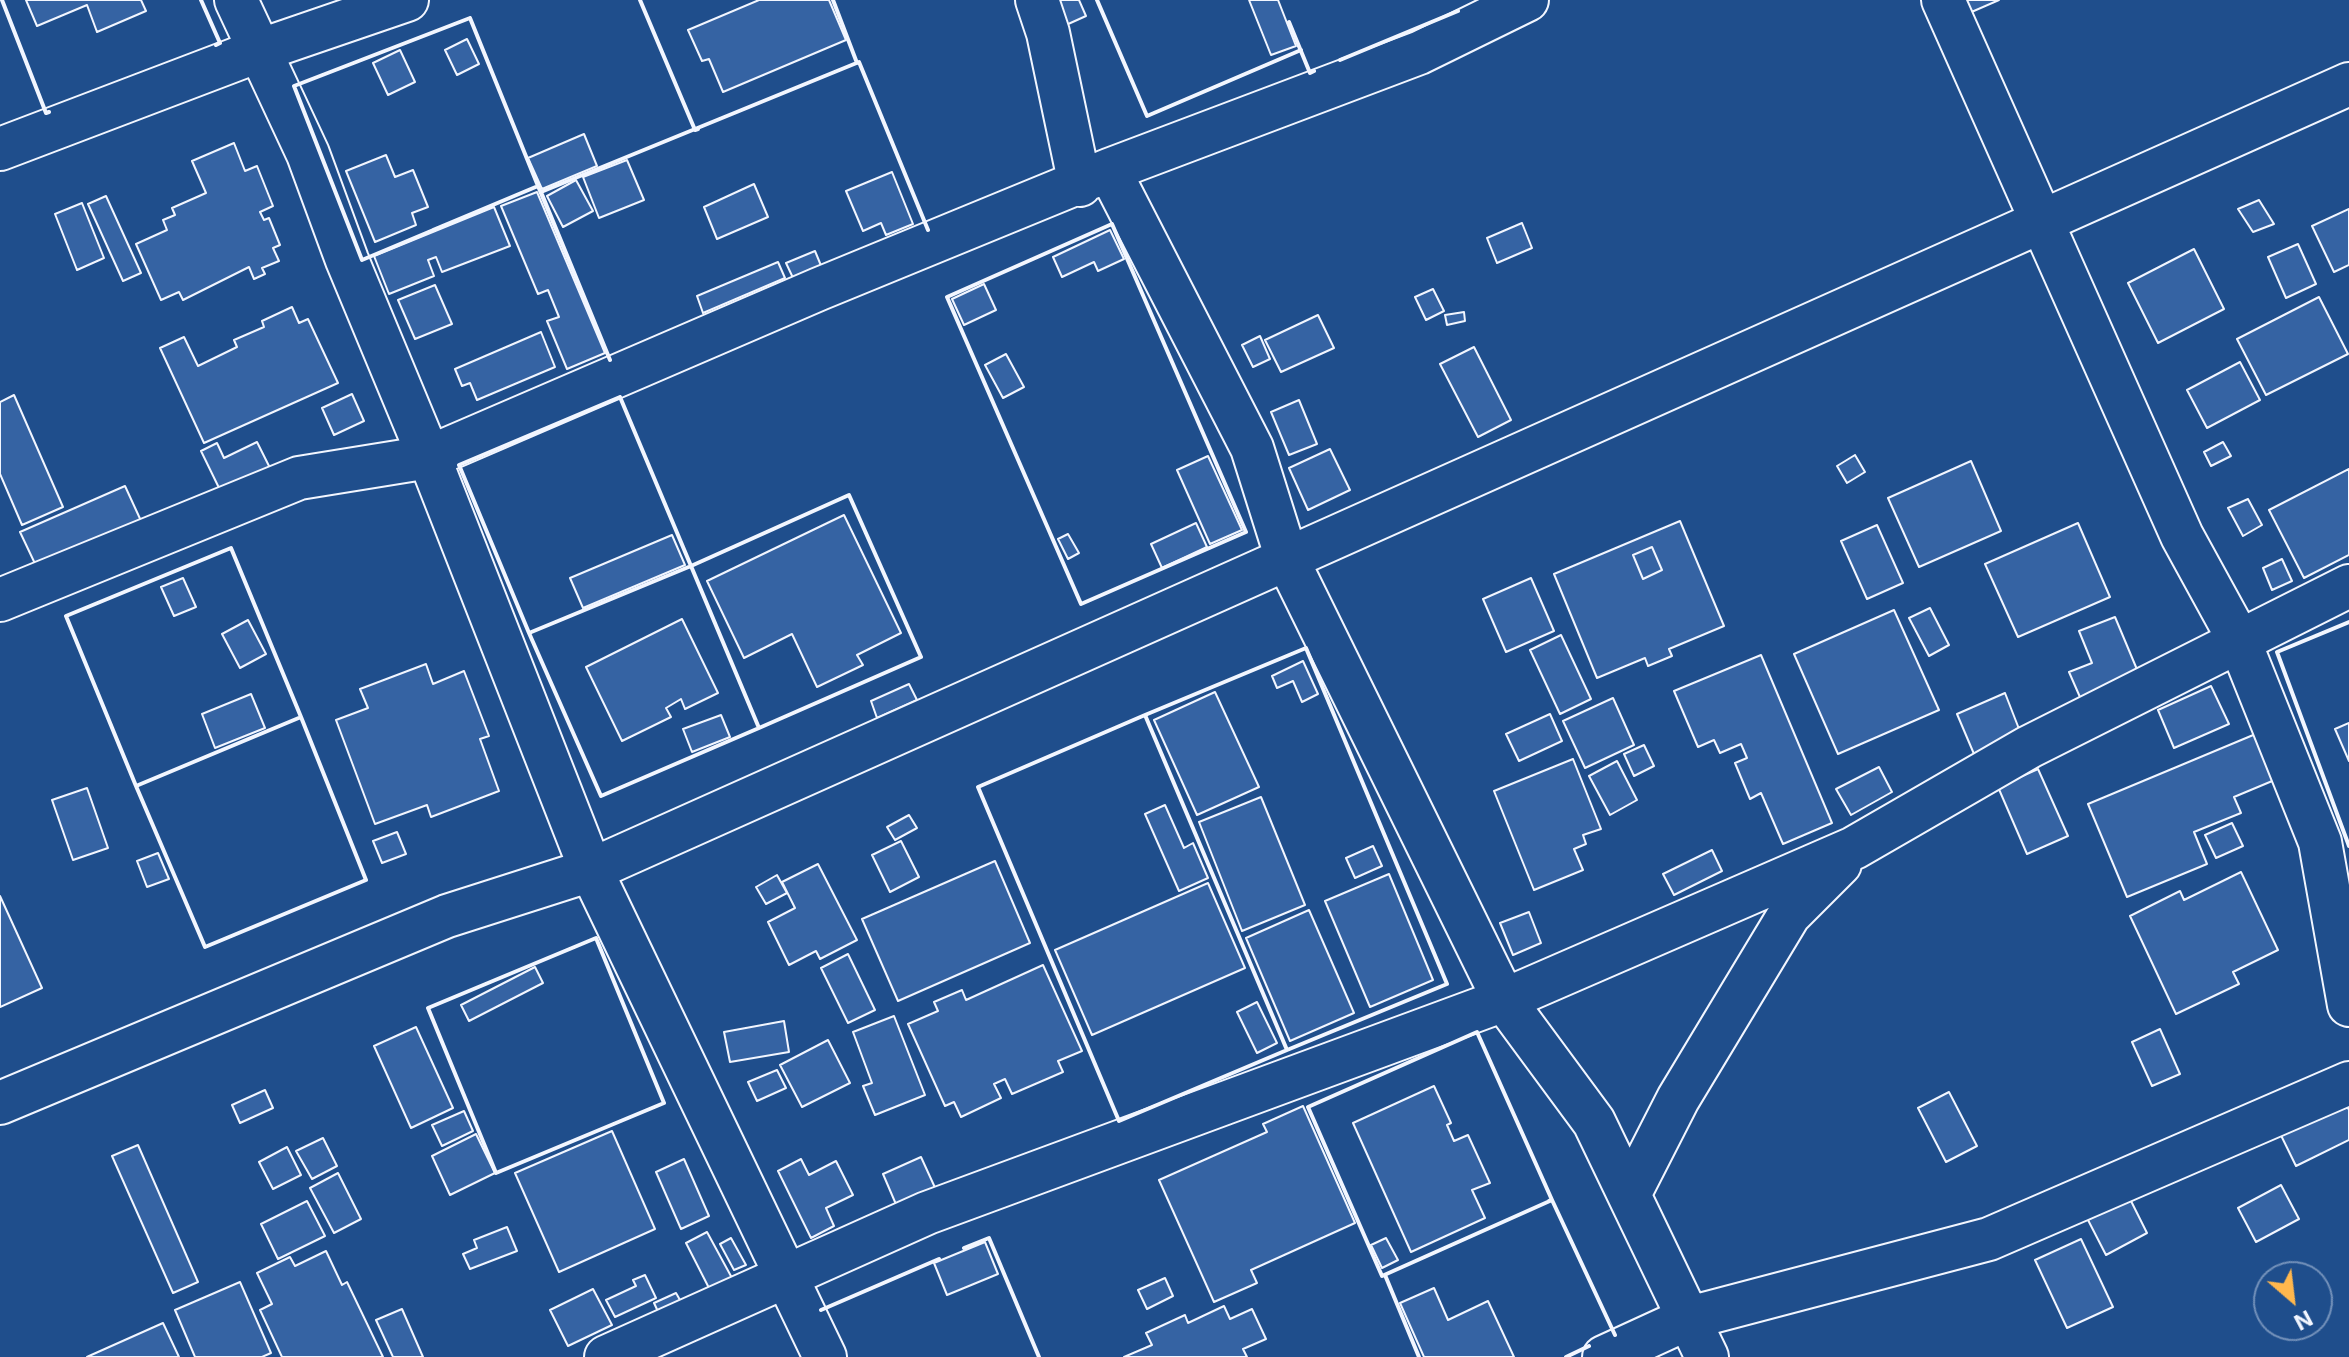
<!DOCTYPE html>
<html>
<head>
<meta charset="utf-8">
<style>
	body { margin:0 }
	#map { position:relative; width:2349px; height:1357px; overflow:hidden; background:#1f4e8c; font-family:Inter,sans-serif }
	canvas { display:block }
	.north { position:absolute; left:2253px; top:1261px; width:80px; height:80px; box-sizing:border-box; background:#1f4e8c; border:2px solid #7391ba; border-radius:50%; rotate:152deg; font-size:22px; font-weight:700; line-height:32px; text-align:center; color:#f2f6ff }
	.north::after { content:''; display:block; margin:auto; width:28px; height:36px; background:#ffb74d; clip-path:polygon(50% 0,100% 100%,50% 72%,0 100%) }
</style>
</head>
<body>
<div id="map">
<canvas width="2349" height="1357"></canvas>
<div class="north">N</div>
</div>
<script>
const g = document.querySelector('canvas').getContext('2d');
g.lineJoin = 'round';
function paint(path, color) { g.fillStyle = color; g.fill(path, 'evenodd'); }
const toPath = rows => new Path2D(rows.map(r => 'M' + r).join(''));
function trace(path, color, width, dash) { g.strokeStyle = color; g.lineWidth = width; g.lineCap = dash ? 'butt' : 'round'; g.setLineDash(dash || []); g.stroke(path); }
const building = toPath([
	[26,0,141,0,146,11,97,32,87,5,37,26,26,0],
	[759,0,829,0,846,40,723,92,709,59,702,61,688,30,759,0],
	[1055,0,1079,0,1086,16,1066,25,1055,0],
	[1249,0,1278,0,1296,46,1271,55,1249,0],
	[1953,0,1999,0,1960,17,1953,0],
	[467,39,479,64,457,75,445,50,467,39],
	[400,50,415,82,388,95,373,63,400,50],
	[584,134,597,166,542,189,528,158,584,134],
	[234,143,245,171,257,166,273,206,260,212,264,220,269,218,280,245,273,248,279,261,262,268,265,274,254,279,249,267,183,300,179,292,161,300,136,244,167,230,163,220,175,215,172,208,206,193,192,161,234,143],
	[386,155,395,177,413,170,428,207,412,213,416,225,375,242,346,171,386,155],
	[627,160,644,200,599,218,583,177,627,160],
	[892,172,913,224,886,235,881,223,863,231,846,191,892,172],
	[576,180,593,211,563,227,547,196,576,180],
	[754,184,768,217,717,239,704,207,754,184],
	[537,192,605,353,567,369,547,321,559,317,548,290,538,294,501,206,537,192],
	[106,196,141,273,123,281,88,204,106,196],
	[2259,200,2274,224,2253,232,2238,209,2259,200],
	[82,203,104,258,77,270,55,214,82,203],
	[494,207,510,246,442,272,436,257,428,260,434,276,389,294,374,256,494,207],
	[2349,209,2349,265,2334,272,2312,226,2349,209],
	[1522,223,1532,248,1497,263,1487,238,1522,223],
	[1110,230,1124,259,1098,271,1094,262,1062,277,1053,257,1110,230],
	[2298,244,2316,284,2286,298,2268,257,2298,244],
	[2194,249,2224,309,2158,343,2128,283,2194,249],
	[815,251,822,268,794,280,786,263,815,251],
	[778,262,785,278,703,313,697,296,778,262],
	[984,284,996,310,964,325,952,299,984,284],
	[435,285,452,324,415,339,398,300,435,285],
	[1433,289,1444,311,1426,320,1415,297,1433,289],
	[2319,297,2348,354,2266,395,2237,339,2319,297],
	[292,307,299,323,308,319,338,383,204,443,160,348,184,337,198,366,237,347,234,340,264,327,262,321,292,307],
	[1464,312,1465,321,1447,325,1445,315,1464,312],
	[1318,315,1334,348,1281,372,1265,340,1318,315],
	[541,332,555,367,477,400,470,383,462,386,455,369,541,332],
	[1260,336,1270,359,1253,367,1242,345,1260,336],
	[1474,347,1511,420,1478,437,1440,364,1474,347],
	[1006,354,1024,387,1003,398,985,365,1006,354],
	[2240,362,2260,400,2207,428,2187,390,2240,362],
	[352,394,364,421,334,435,322,408,352,394],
	[14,395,63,507,22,525,0,474,0,402,14,395],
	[1299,400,1317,444,1289,455,1271,412,1299,400],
	[257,442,270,468,221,492,201,451,217,443,224,458,257,442],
	[2223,442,2231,456,2211,466,2204,452,2223,442],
	[1330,449,1350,490,1308,510,1289,468,1330,449],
	[1855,455,1865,472,1847,483,1837,466,1855,455],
	[1208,456,1242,530,1210,544,1177,470,1208,456],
	[1971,461,2001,531,1919,567,1888,498,1971,461],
	[2349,469,2349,555,2304,578,2269,510,2349,469],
	[125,486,142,523,38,570,20,532,125,486],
	[2248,499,2262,525,2243,536,2228,508,2248,499],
	[844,515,901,633,857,655,863,665,817,687,792,634,744,658,707,581,844,515],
	[1680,521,1724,626,1669,649,1672,656,1648,666,1645,658,1597,678,1554,574,1680,521],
	[1652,547,1662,570,1643,579,1633,555,1652,547],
	[1196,523,1207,547,1162,568,1151,544,1196,523],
	[2078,523,2110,597,2018,637,1985,564,2078,523],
	[1877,525,1903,583,1867,599,1841,541,1877,525],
	[1068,534,1079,553,1068,559,1058,539,1068,534],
	[672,535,685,565,583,608,570,578,672,535],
	[1652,547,1662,570,1643,579,1633,555,1652,547],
	[2282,559,2292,581,2272,590,2263,568,2282,559],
	[183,578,196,607,174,616,161,587,183,578],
	[1531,578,1554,631,1506,652,1483,599,1531,578],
	[1930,608,1949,645,1929,656,1909,618,1930,608],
	[1894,610,1939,710,1838,754,1794,654,1894,610],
	[2115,617,2141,679,2083,704,2069,672,2092,663,2079,631,2115,617],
	[682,619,718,693,685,709,681,699,666,708,671,717,622,741,586,667,682,619],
	[248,620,266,654,240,668,222,634,248,620],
	[1561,635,1591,699,1560,714,1530,650,1561,635],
	[1761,655,1832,823,1783,844,1761,793,1750,799,1735,763,1747,758,1741,744,1720,753,1714,740,1698,747,1674,691,1761,655],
	[1303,661,1318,694,1302,702,1293,681,1277,688,1272,676,1303,661],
	[426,664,433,684,464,671,489,736,480,739,499,791,431,817,427,805,375,824,336,720,368,708,360,689,426,664],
	[909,684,917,700,877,718,871,701,909,684],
	[2211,686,2229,724,2174,748,2158,710,2211,686],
	[1215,692,1259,787,1197,815,1154,720,1215,692],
	[2005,693,2021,734,1974,754,1957,714,2005,693],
	[251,694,265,728,215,748,202,714,251,694],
	[1613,698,1634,745,1585,768,1563,721,1613,698],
	[1550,714,1562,741,1519,761,1506,734,1550,714],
	[721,715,730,737,692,752,683,729,721,715],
	[2349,723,2349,761,2335,729,2349,723],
	[2258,733,2277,779,2234,797,2241,813,2194,832,2207,864,2127,897,2088,804,2258,733],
	[1644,745,1654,766,1634,776,1624,754,1644,745],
	[1573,759,1601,829,1583,835,1586,844,1574,849,1583,870,1534,890,1494,791,1573,759],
	[1617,761,1637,800,1610,815,1589,776,1617,761],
	[1879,767,1892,792,1851,815,1836,789,1879,767],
	[2038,769,2068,836,2027,854,1998,787,2038,769],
	[87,788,108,848,73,860,52,800,87,788],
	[1261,797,1305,905,1242,931,1199,822,1261,797],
	[1165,805,1184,848,1193,843,1208,878,1179,891,1145,814,1165,805],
	[909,815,917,828,895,840,887,827,909,815],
	[2232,823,2243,846,2216,858,2205,835,2232,823],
	[397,832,406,854,382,863,373,841,397,832],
	[901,841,919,877,890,892,872,855,901,841],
	[1373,846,1382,866,1355,878,1346,858,1373,846],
	[1712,850,1722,871,1674,895,1663,874,1712,850],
	[158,853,169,879,147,887,137,861,158,853],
	[995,861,1030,943,898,1001,862,919,995,861],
	[818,864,857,940,820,959,816,951,789,965,768,922,795,908,782,882,818,864],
	[2241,872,2278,950,2233,972,2239,984,2176,1014,2130,916,2180,891,2184,900,2241,872],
	[1389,874,1433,980,1370,1007,1325,901,1389,874],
	[777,875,787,893,766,904,756,887,777,875],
	[1208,883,1245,968,1092,1035,1055,950,1208,883],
	[0,896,42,988,0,1007,0,896],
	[1309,910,1354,1013,1290,1041,1246,938,1309,910],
	[1529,912,1541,943,1513,955,1500,923,1529,912],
	[848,954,875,1010,848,1023,821,968,848,954],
	[1043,965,1082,1051,1058,1061,1063,1072,1012,1094,1005,1079,994,1084,1001,1098,961,1117,954,1102,945,1106,908,1024,938,1011,934,1002,962,990,966,1000,1043,965],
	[535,967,543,983,469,1021,461,1005,535,967],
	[1257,1002,1277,1043,1257,1053,1237,1012,1257,1002],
	[894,1016,925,1095,875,1115,863,1086,872,1083,853,1032,894,1016],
	[784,1021,789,1052,730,1062,724,1032,784,1021],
	[416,1027,453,1108,411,1128,374,1046,416,1027],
	[2160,1029,2180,1074,2152,1086,2132,1042,2160,1029],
	[828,1040,850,1083,802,1107,780,1065,828,1040],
	[777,1070,786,1088,757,1101,748,1082,777,1070],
	[1434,1086,1451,1123,1447,1125,1454,1141,1468,1135,1490,1183,1472,1190,1485,1218,1411,1252,1353,1123,1434,1086],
	[2338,1088,2349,1110,2349,1140,2296,1166,2273,1119,2338,1088],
	[265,1090,273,1108,240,1123,232,1105,265,1090],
	[1949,1092,1977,1146,1946,1162,1918,1108,1949,1092],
	[1303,1106,1355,1223,1251,1270,1257,1283,1214,1302,1159,1180,1267,1132,1263,1124,1303,1106],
	[464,1111,473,1131,442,1146,432,1125,464,1111],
	[612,1131,655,1229,559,1272,515,1173,612,1131],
	[476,1134,495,1173,450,1195,432,1156,476,1134],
	[323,1138,337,1166,312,1179,296,1151,323,1138],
	[138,1145,198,1282,173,1293,112,1156,138,1145],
	[287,1147,301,1175,273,1189,259,1162,287,1147],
	[921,1157,937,1192,898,1209,883,1174,921,1157],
	[684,1159,709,1216,681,1229,656,1172,684,1159],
	[801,1159,809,1175,836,1161,853,1195,826,1208,834,1226,811,1238,778,1171,801,1159],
	[338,1173,361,1219,334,1233,310,1188,338,1173],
	[2281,1185,2299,1219,2256,1242,2238,1208,2281,1185],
	[2129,1197,2147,1233,2106,1255,2088,1220,2129,1197],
	[307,1201,325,1236,278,1259,261,1224,307,1201],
	[507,1227,517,1251,470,1269,463,1254,477,1248,474,1240,507,1227],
	[707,1232,732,1278,710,1290,686,1243,707,1232],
	[731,1238,746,1265,734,1270,720,1244,731,1238],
	[1386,1238,1398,1260,1382,1268,1371,1245,1386,1238],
	[2081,1239,2113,1307,2067,1328,2035,1260,2081,1239],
	[985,1242,998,1274,947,1295,934,1263,985,1242],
	[326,1251,342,1285,347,1282,383,1357,282,1357,260,1310,272,1304,257,1273,290,1257,295,1266,326,1251],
	[645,1275,656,1298,615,1317,606,1300,636,1286,633,1280,645,1275],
	[1165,1278,1173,1296,1147,1309,1138,1290,1165,1278],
	[240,1282,271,1353,262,1357,195,1357,175,1310,240,1282],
	[1434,1288,1448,1320,1488,1301,1514,1357,1424,1357,1400,1303,1434,1288],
	[593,1289,612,1325,568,1346,550,1310,593,1289],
	[676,1293,684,1307,661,1318,654,1303,676,1293],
	[1224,1306,1230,1319,1252,1309,1266,1339,1243,1349,1247,1357,1124,1357,1152,1345,1146,1333,1185,1315,1188,1323,1224,1306],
	[402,1309,423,1357,393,1357,376,1320,402,1309],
	[163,1323,179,1357,87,1357,89,1356,163,1323]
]);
paint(building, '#3563a3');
trace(building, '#f2f6ff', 2);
const street = toPath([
	[236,0,308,154,347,260,429,457,591,870,825,1357],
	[1037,0,1048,33,1080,185],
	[1943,0,2182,536,2239,640,2320,842,2349,1005],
	[0,149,258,51,407,0],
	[1109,170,1252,448,1287,559,1504,1000,1594,1122,1707,1357],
	[0,600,299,478,429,457,819,289,1109,170,1419,53,1527,0],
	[0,1103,447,916,591,870,2349,84],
	[1630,1193,1678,1099,1789,915,1840,864],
	[606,1357,927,1213,1504,1000,1854,848,2029,747,2349,586],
	[1604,1357,1689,1318,1989,1239,2349,1083]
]);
trace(street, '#f2f6ff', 46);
trace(street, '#1f4e8c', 42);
trace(toPath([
	[2,0,46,113,49,112],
	[201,0,220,43,216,45],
	[640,0,695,130,698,129],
	[833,0,857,63],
	[1097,0,1147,116,1301,50],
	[470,18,538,186,362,260,294,86,470,18],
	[1289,22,1310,73,1314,71],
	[1340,60,1458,11],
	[1112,224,1246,532,1081,604,947,297,1112,224],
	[433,230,538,186,610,360],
	[610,360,541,192,859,62,928,230],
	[620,397,691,566,529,633,459,465,620,397],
	[849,495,921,657,759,728,691,566,849,495],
	[231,548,301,717,136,786,66,616,231,548],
	[691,566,759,728,601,796,529,633,691,566],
	[2349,622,2277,652,2349,846],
	[1306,648,1447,984,1287,1050,1145,715,1306,648],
	[1145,715,1287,1050,1119,1121,978,787,1145,715],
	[301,717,366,880,205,947,136,786,301,717],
	[596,938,664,1103,496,1173,428,1008,596,938],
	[1477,1032,1552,1200,1382,1276,1308,1107,1477,1032],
	[1549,1201,1552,1200,1615,1335],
	[964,1248,989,1238,1039,1357],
	[1385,1275,1419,1357],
	[821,1310,939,1259],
	[1566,1357,1589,1346]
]), '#f2f6ff', 4);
</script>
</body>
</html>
